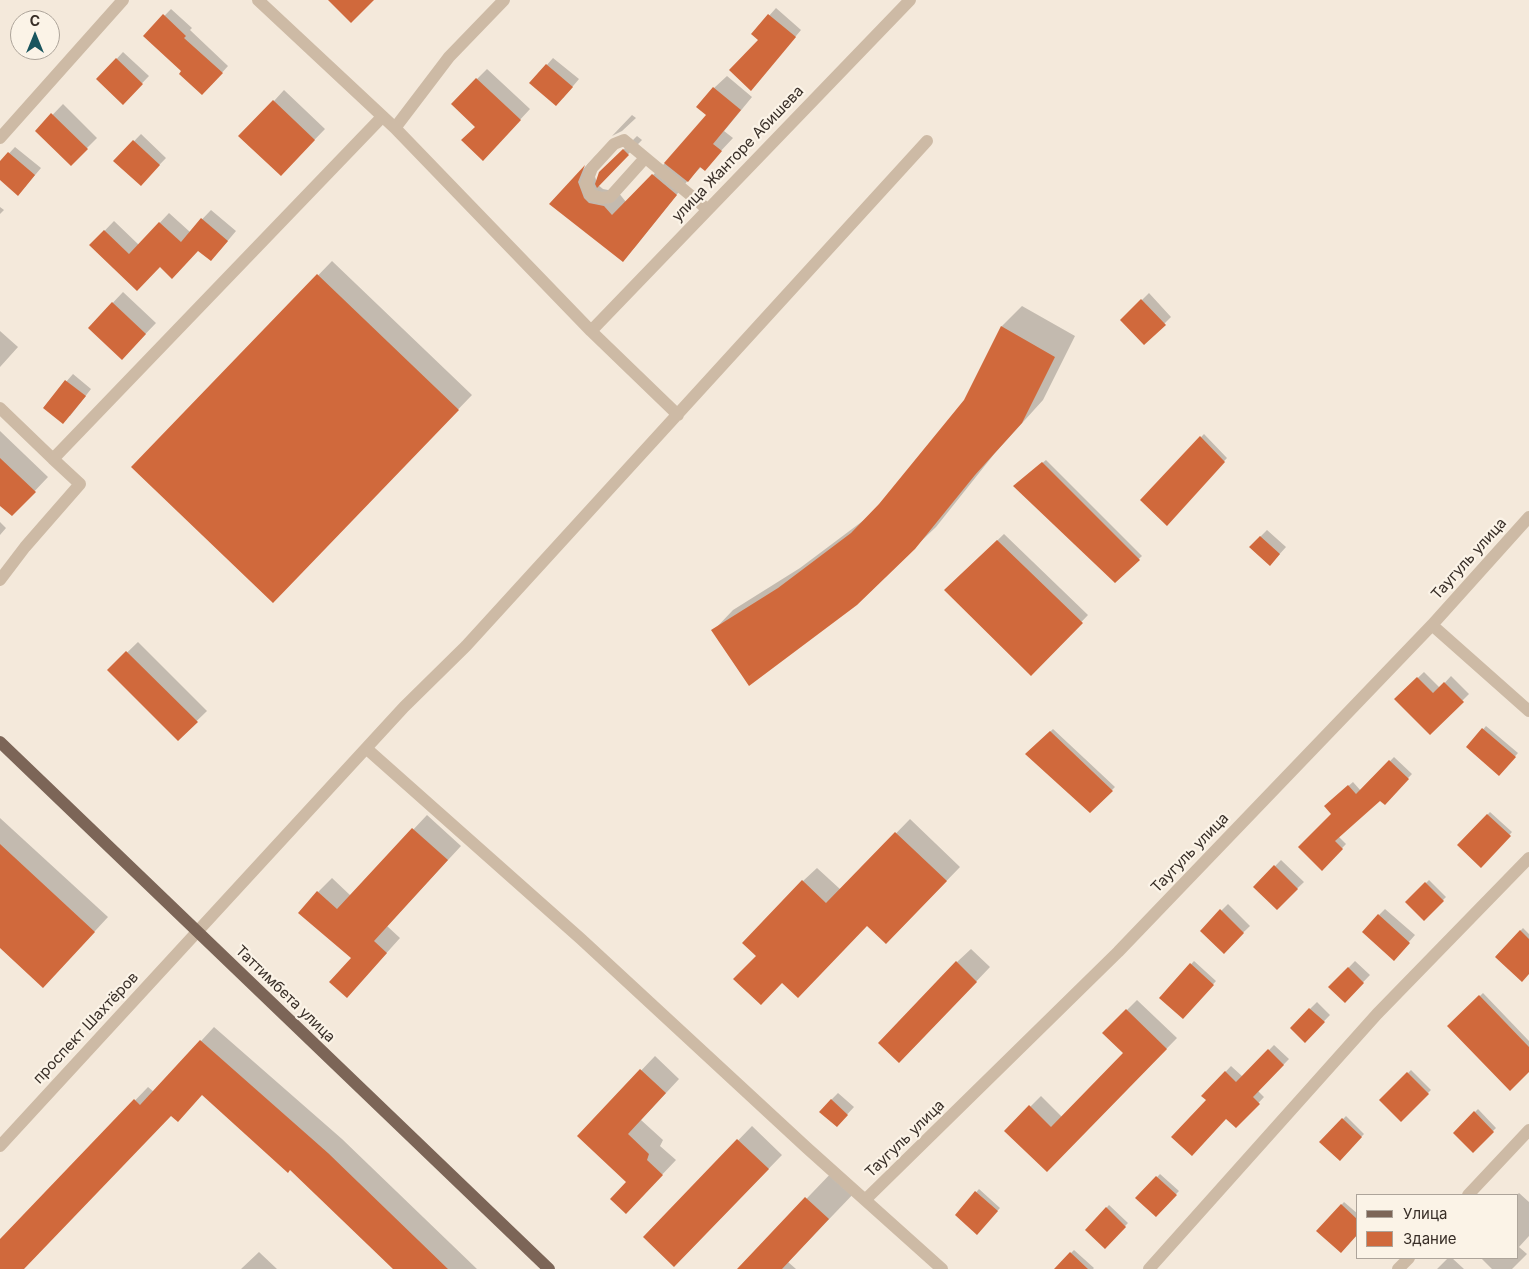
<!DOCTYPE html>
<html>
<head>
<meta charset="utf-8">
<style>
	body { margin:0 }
	#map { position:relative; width:1529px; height:1269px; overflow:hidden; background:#f4e9db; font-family:Inter,sans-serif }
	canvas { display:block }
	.legend { position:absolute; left:1356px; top:1194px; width:162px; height:65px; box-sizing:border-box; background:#fbf3e7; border:1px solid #ada49a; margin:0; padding:6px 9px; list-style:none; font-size:15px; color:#382e27 }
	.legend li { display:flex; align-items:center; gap:10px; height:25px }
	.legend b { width:25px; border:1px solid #ada49a }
	.north { position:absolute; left:10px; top:10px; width:50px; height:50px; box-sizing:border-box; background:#fbf3e7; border:1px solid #ada49a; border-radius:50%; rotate:0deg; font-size:14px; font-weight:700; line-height:20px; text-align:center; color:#382e27 }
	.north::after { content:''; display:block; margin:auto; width:18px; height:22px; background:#19555e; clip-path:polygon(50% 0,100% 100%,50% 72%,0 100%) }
</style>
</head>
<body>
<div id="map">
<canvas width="1529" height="1269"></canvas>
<ul class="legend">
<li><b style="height:6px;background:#7c6557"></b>Улица</li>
<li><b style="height:14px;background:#d0693c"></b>Здание</li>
</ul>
<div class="north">С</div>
</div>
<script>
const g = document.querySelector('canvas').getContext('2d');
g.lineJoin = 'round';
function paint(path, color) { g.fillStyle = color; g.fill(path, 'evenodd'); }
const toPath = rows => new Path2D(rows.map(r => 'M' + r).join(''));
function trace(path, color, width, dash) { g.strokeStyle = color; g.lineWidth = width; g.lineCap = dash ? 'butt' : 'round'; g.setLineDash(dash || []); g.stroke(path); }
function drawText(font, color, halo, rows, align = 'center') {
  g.font = font + ' Inter,sans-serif'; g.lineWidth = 4.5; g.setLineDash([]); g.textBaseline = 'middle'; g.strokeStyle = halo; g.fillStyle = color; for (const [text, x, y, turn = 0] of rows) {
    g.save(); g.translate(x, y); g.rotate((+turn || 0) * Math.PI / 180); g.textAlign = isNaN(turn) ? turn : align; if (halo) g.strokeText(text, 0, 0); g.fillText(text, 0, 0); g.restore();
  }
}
paint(toPath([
	[776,8,801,30,757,83,760,39,753,34],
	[171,9,192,28,190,30,228,66,209,87,183,71,145,36],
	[123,52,149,76,123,103,98,79],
	[553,58,579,79,563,98,531,83],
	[487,69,530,109,493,149,476,127,477,79],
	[727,76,752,97,724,131,733,138,704,169,701,167,689,179,636,246,623,260,551,204,596,155,592,167,597,183,600,173,637,136,642,140,598,185,603,189,618,192,626,202,666,162,707,115,714,88],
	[284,90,325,129,291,164,274,101],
	[63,104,97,138,71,164,37,131],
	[632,115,636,118,622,131,612,136],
	[141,134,166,158,141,184,115,161],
	[15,147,41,168,25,187,0,178,0,163],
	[0,207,4,210,0,214],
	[211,210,236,231,220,250,199,249,160,266,91,245,114,221,139,245,169,213,190,232],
	[332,261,472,395,287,587,133,467],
	[123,292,156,323,132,348,90,327],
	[1149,293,1171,317,1144,344,1122,320],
	[1022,306,1075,336,1043,400,995,453,936,527,914,548,713,631,733,610,800,568,872,514,965,401,1002,326],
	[0,331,18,347,0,367],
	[73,374,91,389,70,416,44,407],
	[0,431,48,477,12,515,0,504],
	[1204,434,1227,458,1167,524,1142,500],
	[1046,460,1142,556,1115,581,1017,484],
	[0,522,6,528,0,535],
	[1267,530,1286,547,1277,557,1260,537],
	[1004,534,1088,615,1031,675,946,590],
	[138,642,207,711,178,739,109,670],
	[1424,672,1440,688,1451,676,1469,694,1430,733,1396,699],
	[1486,726,1518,753,1502,771,1468,747],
	[1053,729,1115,787,1090,812,1027,754],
	[1394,757,1412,774,1384,803,1380,799,1338,836,1346,844,1322,869,1333,814,1330,802,1353,782,1361,791],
	[1490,812,1512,832,1481,866,1459,845],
	[427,815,461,846,387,926,400,938,347,997,352,958,318,892,332,878,351,896],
	[0,818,108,917,57,972,0,946],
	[910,819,960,867,900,929,867,924,757,955,803,881,817,868,841,890],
	[1281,860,1304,882,1277,908,1255,887],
	[1429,880,1446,897,1424,919,1407,902],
	[1228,904,1250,926,1223,952,1201,931],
	[1385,909,1415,935,1400,952,1379,915],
	[1523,928,1529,934,1529,973,1496,956],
	[971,949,990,967,913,1048,957,962],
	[1194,961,1216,981,1183,1017,1161,998],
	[1355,961,1370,975,1345,1001,1330,987],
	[1483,993,1529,1041,1529,1070,1449,1026],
	[1137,1000,1177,1038,1047,1171,1006,1131,1041,1096,1062,1117,1125,1053,1104,1033],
	[1317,1002,1330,1015,1305,1041,1291,1028],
	[214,1027,342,1139,477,1269,395,1269,291,1169,203,1094,171,1114,23,1269,0,1269,0,1241,148,1087,154,1092],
	[1274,1045,1289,1059,1258,1091,1264,1097,1236,1127,1203,1096,1231,1066,1243,1077],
	[655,1056,679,1079,641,1120,663,1140,660,1146,676,1160,640,1198,628,1182,579,1136],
	[1411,1070,1431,1090,1401,1120,1381,1100],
	[838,1093,854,1107,843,1119,831,1100],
	[1478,1109,1496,1128,1473,1151,1454,1133],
	[1346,1116,1364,1134,1340,1159,1321,1142],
	[752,1126,782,1155,688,1252,645,1237],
	[836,1168,858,1189,788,1262,796,1269,739,1269],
	[1160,1174,1179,1191,1156,1215,1137,1198],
	[979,1189,1000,1208,977,1233,956,1215],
	[1519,1193,1529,1202,1529,1236,1519,1247,1527,1254,1512,1269,1492,1269,1481,1258,1518,1258,1517,1195],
	[1344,1202,1358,1214,1358,1233,1318,1231],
	[1109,1205,1128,1223,1105,1247,1086,1230],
	[1074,1250,1094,1268,1093,1269,1055,1269],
	[259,1252,277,1269,241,1269],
	[1448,1258,1452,1258,1464,1269,1437,1269]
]), '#0003');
paint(toPath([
	[328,0,374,0,351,23],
	[163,14,186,36,184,38,223,73,202,95,179,74,181,71,143,36],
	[768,14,796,37,751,91,729,70,758,40,751,34],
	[116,58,143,84,123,105,96,79],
	[546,64,573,87,556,106,529,83],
	[476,78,521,120,483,161,461,140,475,127,451,104],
	[713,87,741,110,713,144,722,151,705,171,700,167,688,182,664,163,706,115,696,107],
	[273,100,315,140,281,176,238,136],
	[51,113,88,149,71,166,35,131],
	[133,140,160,165,141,186,113,161],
	[623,149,629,155,597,188,595,184,599,172],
	[8,152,35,175,18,196,0,180,0,161],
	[585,165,578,182,584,198,589,203,604,206,612,215,652,174,677,195,623,262,549,204],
	[201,218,228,241,211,261,198,251,172,279,160,267,137,291,89,245,104,230,129,254,159,222,181,242],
	[317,274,459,410,273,603,131,467],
	[1141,299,1166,325,1144,345,1120,320],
	[112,302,146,334,122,360,88,328],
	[1001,326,1055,357,1022,423,975,475,915,549,857,605,749,686,711,630,778,588,851,533,879,504,964,400],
	[65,380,86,396,63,424,43,408],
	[1200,436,1225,462,1167,526,1140,500],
	[0,458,36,492,12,516,0,506],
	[1042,462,1140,560,1115,583,1013,486],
	[1260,536,1280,554,1270,566,1249,547],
	[997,540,1083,623,1031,676,944,590],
	[126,651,198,722,178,741,107,670],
	[1417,677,1433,693,1444,682,1464,702,1430,735,1394,699],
	[1482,728,1516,757,1499,776,1466,747],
	[1050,731,1113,791,1090,813,1025,754],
	[1389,760,1409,779,1385,805,1380,801,1335,841,1343,849,1322,871,1298,847,1331,814,1324,806,1348,785,1356,794],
	[1487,814,1511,836,1481,868,1457,845],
	[412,828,448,860,374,941,387,953,347,998,329,982,351,958,298,913,317,891,337,909],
	[895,832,947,881,886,944,867,926,798,998,782,983,761,1005,733,979,756,956,742,943,802,880,826,903],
	[0,844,95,932,43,988,0,948],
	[1274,865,1298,889,1277,910,1253,887],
	[1425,882,1444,901,1424,921,1405,902],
	[1220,909,1244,933,1224,954,1200,931],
	[1378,914,1410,943,1394,961,1362,932],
	[1520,930,1529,939,1529,974,1522,982,1495,957],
	[956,961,977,982,899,1063,878,1043],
	[1190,963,1214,985,1183,1019,1159,998],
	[1348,967,1364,983,1345,1003,1328,987],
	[1479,995,1529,1047,1529,1072,1510,1091,1447,1026],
	[1309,1008,1325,1022,1305,1043,1290,1028],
	[1126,1009,1167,1049,1047,1172,1004,1131,1029,1105,1051,1127,1123,1053,1102,1033],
	[200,1040,328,1153,448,1269,393,1269,290,1170,288,1173,202,1095,178,1122,171,1116,24,1269,0,1269,0,1239,134,1099,140,1105],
	[1268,1049,1284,1065,1253,1097,1260,1104,1236,1128,1226,1119,1192,1156,1171,1137,1206,1100,1201,1096,1225,1071,1236,1082],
	[640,1069,666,1093,628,1134,649,1154,647,1160,663,1175,626,1214,610,1199,626,1182,577,1136],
	[1407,1072,1429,1094,1401,1122,1379,1100],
	[831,1099,848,1115,837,1127,819,1112],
	[1474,1111,1494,1132,1473,1153,1453,1133],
	[1342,1118,1362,1137,1340,1161,1319,1142],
	[737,1139,769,1169,674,1267,643,1237],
	[1156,1176,1177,1195,1156,1217,1135,1198],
	[975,1191,998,1211,977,1235,955,1215],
	[805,1197,829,1219,782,1269,737,1269],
	[1341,1204,1358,1220,1358,1234,1341,1253,1316,1231],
	[1106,1207,1126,1227,1105,1249,1085,1230],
	[1070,1252,1088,1269,1054,1269]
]), '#d0693c');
trace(toPath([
	[258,0,395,128,591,331,678,415],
	[395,128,449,57,504,0],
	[0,138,123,0],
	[645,158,610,197,602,198,591,195,586,184,592,168,614,144,624,140,707,209],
	[591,331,910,0],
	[0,408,53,459,382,117],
	[0,580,25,547,80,484,53,459],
	[1432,625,1529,711],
	[367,749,581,939,807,1148,942,1269],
	[0,1146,404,707,466,646,927,141],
	[1468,1195,1529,1130],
	[865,1200,1118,952,1432,625,1529,517],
	[1149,1269,1377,1014,1529,858],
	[1398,1269,1409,1258]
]), '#cdbaa5', 12);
trace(toPath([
	[0,742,549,1269]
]), '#7c6557', 12);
drawText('15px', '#382e27', '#fbf3e7', [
	["улица Жанторе Абишева",738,154,-46],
	["Таугуль улица",1469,559,-48],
	["Таугуль улица",1190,853,-46],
	["Таттимбета улица",285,994,44],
	["проспект Шахтёров",86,1028,-47],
	["Таугуль улица",905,1139,-44]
]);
</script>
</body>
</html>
